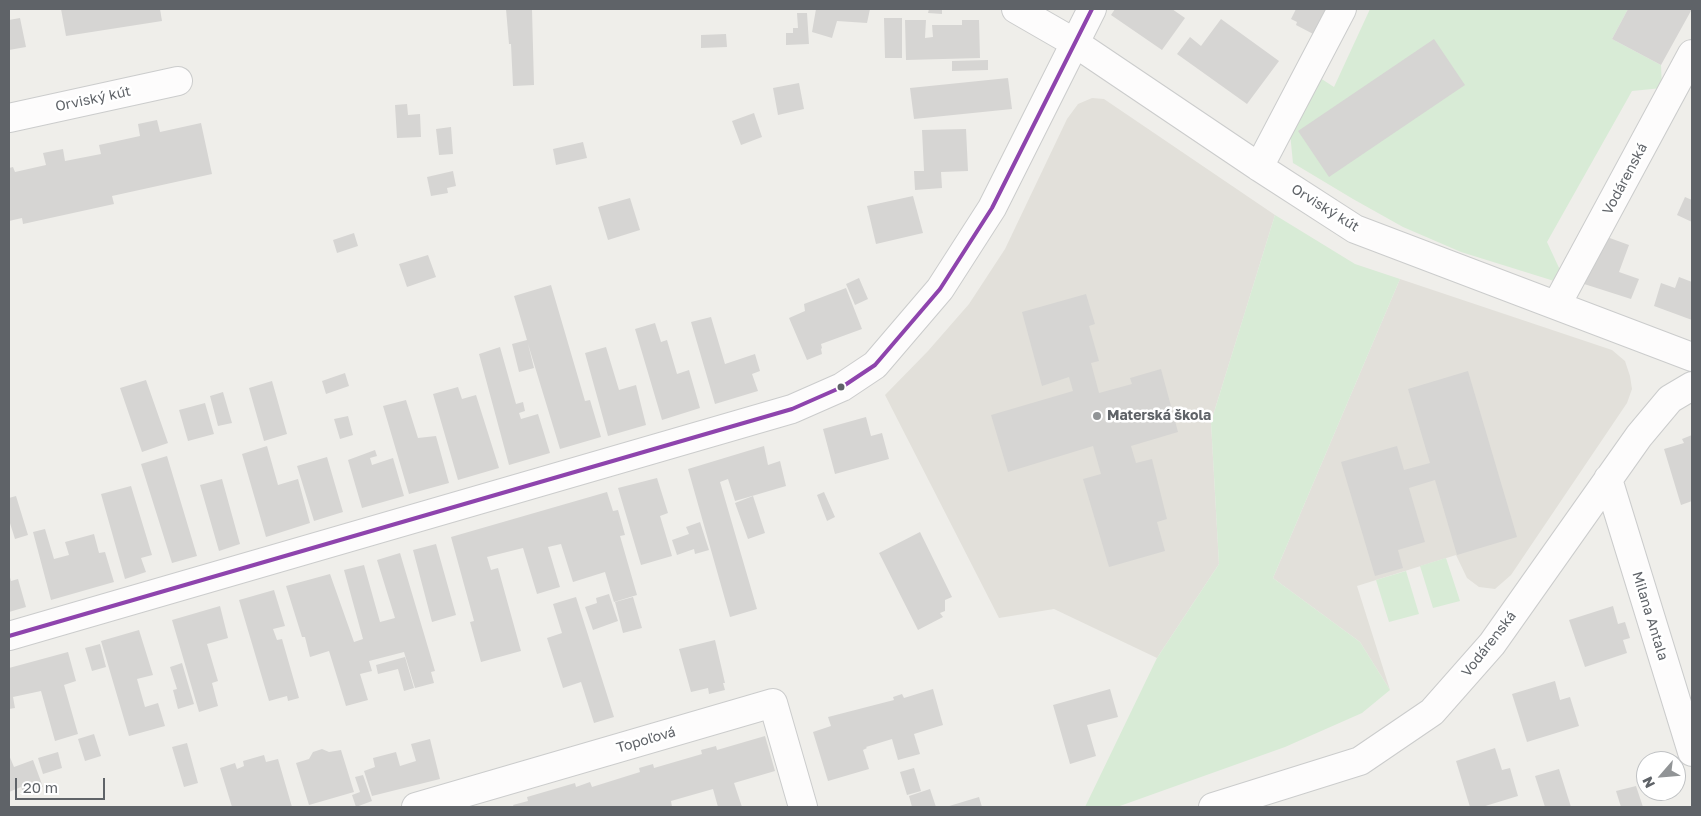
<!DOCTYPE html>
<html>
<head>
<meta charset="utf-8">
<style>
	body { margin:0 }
	#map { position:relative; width:1701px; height:816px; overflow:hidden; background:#efeeea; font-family:"Golos Text",sans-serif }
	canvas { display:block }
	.frame { position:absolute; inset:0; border:10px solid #5f6368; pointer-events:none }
	.north { position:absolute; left:1636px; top:751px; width:50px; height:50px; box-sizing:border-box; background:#fff; border:1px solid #bfc1c3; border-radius:50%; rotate:243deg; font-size:14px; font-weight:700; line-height:20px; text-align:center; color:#5f6368 }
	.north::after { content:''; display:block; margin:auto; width:18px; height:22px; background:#919496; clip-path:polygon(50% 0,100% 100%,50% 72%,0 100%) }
	.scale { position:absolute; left:15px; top:778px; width:90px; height:22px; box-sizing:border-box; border:2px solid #5f6368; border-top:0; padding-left:6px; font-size:15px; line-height:18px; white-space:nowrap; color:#5f6368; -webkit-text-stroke:4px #fff; paint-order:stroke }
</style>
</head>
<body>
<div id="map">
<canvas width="1701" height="816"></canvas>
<div class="frame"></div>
<div class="north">N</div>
<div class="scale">20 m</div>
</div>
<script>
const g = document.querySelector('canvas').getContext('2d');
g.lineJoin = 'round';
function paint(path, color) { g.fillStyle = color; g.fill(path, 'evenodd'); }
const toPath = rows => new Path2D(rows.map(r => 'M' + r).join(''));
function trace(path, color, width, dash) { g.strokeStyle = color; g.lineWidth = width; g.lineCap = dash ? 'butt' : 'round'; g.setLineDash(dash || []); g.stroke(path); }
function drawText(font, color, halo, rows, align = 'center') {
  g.font = font + ' "Golos Text",sans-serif'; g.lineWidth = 5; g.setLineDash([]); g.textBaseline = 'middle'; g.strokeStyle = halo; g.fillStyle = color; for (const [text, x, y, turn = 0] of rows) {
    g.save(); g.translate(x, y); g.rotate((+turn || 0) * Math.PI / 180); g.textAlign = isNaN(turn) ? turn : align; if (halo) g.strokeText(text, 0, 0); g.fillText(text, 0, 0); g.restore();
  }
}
paint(toPath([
	[1092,98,1104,99,1275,215,1211,422,1219,564,1157,658,1054,609,999,618,885,395,928,351,969,304,1005,249,1067,119,1078,104],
	[1400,279,1612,350,1625,361,1630,376,1632,389,1627,403,1511,575,1495,589,1479,587,1467,578,1456,555,1357,586,1390,690,1360,642,1273,578]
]), '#e2e0da');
paint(toPath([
	[1370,9,1628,9,1612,39,1661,65,1662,88,1632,91,1547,242,1567,285,1461,252,1403,227,1353,199,1293,163,1290,133,1317,76,1334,87],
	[1275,215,1355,264,1400,279,1273,578,1360,642,1390,690,1362,713,1285,747,1117,807,1085,807,1157,658,1219,564,1211,422],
	[1446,558,1460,601,1433,608,1420,566],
	[1406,571,1419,614,1389,622,1376,580]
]), '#d8ebd6');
paint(toPath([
	[61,9,160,9,162,21,66,36],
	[506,9,532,9,534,85,513,86,511,44,509,44],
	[816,9,870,9,867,23,837,21,832,38,812,32],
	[929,9,942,9,942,14,928,13],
	[1115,9,1172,9,1185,18,1162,50,1111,15],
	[1296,9,1326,9,1330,11,1317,36,1296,25,1297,22,1291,19],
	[1628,9,1692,9,1661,65,1612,39],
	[797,13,807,13,809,44,786,45,786,33,793,33,793,28,798,28],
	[20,18,26,47,9,50,9,20],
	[884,18,902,18,902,58,885,58],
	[1221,19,1279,61,1247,104,1177,54,1190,37,1201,46],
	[905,20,926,20,925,38,933,37,932,25,962,25,962,20,979,20,980,58,906,60],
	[726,34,727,47,701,48,701,35],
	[1434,39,1465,85,1329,177,1298,131],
	[988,60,988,70,952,71,952,61],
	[1008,78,1012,109,914,119,910,88],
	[799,83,804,109,778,115,773,88],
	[407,104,408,115,420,114,421,137,397,138,395,105],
	[754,113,762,137,741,145,732,121],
	[157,120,160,132,201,123,212,174,112,196,114,204,23,224,22,218,9,221,9,168,13,167,15,172,46,165,43,153,63,149,65,161,101,154,99,145,140,136,138,124],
	[451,127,453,154,439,155,436,129],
	[966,129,968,171,941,172,942,188,915,190,914,171,924,171,922,130],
	[583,142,587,158,556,165,553,149],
	[453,171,456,186,447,188,448,193,431,196,427,177],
	[913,196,923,233,876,244,867,206],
	[1685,197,1692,200,1692,222,1677,215],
	[630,198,640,230,608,240,598,207],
	[354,233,358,246,337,253,333,240],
	[1607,237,1629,245,1619,272,1639,279,1631,299,1581,283],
	[428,255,436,277,407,287,399,264],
	[1679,277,1692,282,1692,320,1654,306,1661,283,1675,288],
	[859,278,868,299,855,305,846,284],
	[551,285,585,401,590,400,601,437,560,449,528,344,534,368,519,372,512,344,527,340,514,296],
	[846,288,862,329,821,344,822,348,821,349,822,354,807,360,789,318,805,311,804,304],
	[1086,294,1095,324,1089,326,1099,361,1091,363,1099,393,1132,384,1130,378,1161,369,1178,432,1131,446,1136,463,1152,459,1167,519,1157,522,1165,551,1109,567,1083,479,1101,474,1093,446,1008,472,991,415,1073,391,1069,377,1042,386,1022,312],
	[711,317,725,364,755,354,760,371,752,374,758,391,715,404,691,322],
	[655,323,661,342,667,340,677,374,689,370,700,408,662,420,635,329],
	[500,347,516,404,523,402,525,411,519,413,521,419,538,414,550,453,509,465,479,354],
	[606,347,619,390,636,385,646,425,608,436,585,353],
	[1468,371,1517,537,1457,555,1435,480,1409,488,1425,542,1398,550,1403,568,1375,576,1341,462,1397,446,1404,470,1430,463,1408,389],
	[345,373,349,386,326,394,322,381],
	[146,380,168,443,142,452,120,388],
	[272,381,287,434,264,441,249,388],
	[458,387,462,399,476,395,499,468,458,480,433,394],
	[223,392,232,423,218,426,210,396],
	[406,400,418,438,436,436,449,483,409,494,383,406],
	[205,403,214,434,188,441,179,410],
	[348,416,353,435,340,439,334,419],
	[866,417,871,436,882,433,889,459,835,474,823,429],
	[1692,435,1692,501,1681,505,1664,449,1684,443,1682,439],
	[267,446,278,485,298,479,310,523,266,537,242,454],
	[764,446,768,465,780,461,786,486,735,501,728,479,720,482,757,609,730,617,688,469],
	[375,450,377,456,370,458,372,465,393,458,404,496,362,508,348,460],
	[167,456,197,556,172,563,141,464],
	[327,457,343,512,314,521,297,466],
	[657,478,668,513,660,516,672,556,641,565,618,488],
	[222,479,240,544,219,551,200,485],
	[131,486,152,555,141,558,146,572,125,579,101,494],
	[607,492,613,511,618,510,625,535,620,536,637,595,614,602,605,572,573,582,561,544,548,547,560,587,537,594,523,548,487,557,491,570,498,568,521,651,481,662,470,622,474,621,451,537],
	[824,492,835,517,827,521,817,495],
	[16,496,28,535,15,539,9,520,9,498],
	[753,496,765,533,748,539,735,503],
	[700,522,709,550,695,554,694,549,677,555,672,540,689,534,686,527],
	[45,529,54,559,69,555,65,542,94,534,99,553,105,552,114,582,51,600,33,532],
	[920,532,952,597,945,600,945,611,940,613,943,617,918,630,879,553],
	[436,544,456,615,432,622,413,550],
	[400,553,435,671,431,672,434,683,415,688,404,652,369,661,372,671,360,674,368,700,346,706,329,651,310,657,305,637,302,637,286,586,330,574,354,642,363,639,344,570,364,565,380,622,395,618,377,560],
	[9,574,11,581,18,579,26,607,9,612],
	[274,590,285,626,273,629,277,640,282,639,299,698,288,701,287,696,269,701,239,600],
	[609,594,618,621,593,630,585,607,597,603,596,598],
	[576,597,614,717,594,723,581,682,563,688,547,638,562,633,553,604],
	[633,597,642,628,623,633,615,602],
	[220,606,228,638,207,644,218,681,212,683,218,706,199,712,172,620],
	[1613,606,1618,624,1625,622,1630,638,1623,640,1627,653,1585,667,1569,620],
	[139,630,153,675,137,679,145,707,158,703,165,726,129,736,101,641],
	[715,640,725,683,723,683,725,690,709,694,708,688,691,692,679,649],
	[100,644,106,667,92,671,85,648],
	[68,652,76,681,64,685,78,734,55,741,41,691,13,697,15,708,9,709,9,668],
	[405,657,414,688,404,691,398,669,378,674,376,665],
	[182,663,194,704,178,709,173,690,177,689,170,667],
	[1555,681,1560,700,1570,697,1579,726,1527,742,1512,694],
	[933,689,943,725,914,734,920,754,898,760,892,739,866,747,867,748,863,750,869,769,828,781,813,732,831,726,828,717,894,700,893,697,902,694,904,698],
	[1110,689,1118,717,1087,725,1096,756,1070,764,1053,705],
	[94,734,101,756,85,761,78,739],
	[765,736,775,771,734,783,742,807,718,807,713,789,671,801,672,807,514,807,513,805,528,801,527,797,575,783,576,787,590,782,592,787,640,772,639,768,653,764,654,768,702,754,701,750,716,746,717,750],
	[430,739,440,779,372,796,364,771,375,767,373,758,396,752,400,766,416,761,411,744],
	[187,743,198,783,184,787,172,747],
	[1495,748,1502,770,1510,768,1518,796,1482,807,1470,807,1456,761],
	[322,749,329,752,341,750,354,792,309,805,296,763,309,759,313,752],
	[58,752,62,768,43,774,38,758],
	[9,755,14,767,33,760,43,787,24,794,21,787,9,792],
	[264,755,266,762,278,759,292,807,232,807,220,768,235,763,237,769,244,766,243,761],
	[914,768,921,791,907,795,900,772],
	[1559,769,1571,807,1545,807,1535,776],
	[363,775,372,801,356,807,352,795,360,792,355,777],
	[1636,786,1643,807,1621,807,1616,791],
	[930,789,936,807,912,807,909,796],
	[979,797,982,807,946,807]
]), '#d6d5d3');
const minor = toPath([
	[1016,9,1075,43,1259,167,1355,229,1692,357],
	[9,118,178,81],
	[1259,167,1342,9],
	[1557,304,1692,54],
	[1608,479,1692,752],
	[9,636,792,409,842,387,875,365,940,289,992,208,1092,9],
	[416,807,773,703,803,807],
	[1213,807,1360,761,1432,712,1492,644,1639,436,1670,399,1692,386]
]);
trace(minor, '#cbcccc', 30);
trace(minor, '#fdfcfc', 28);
trace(toPath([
	[9,636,792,409,842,387,875,365,940,289,992,208,1092,9]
]), '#8e44ad', 4);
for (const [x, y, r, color] of [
	[841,387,4.5,"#5f6368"],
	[1097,416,5,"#919496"]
]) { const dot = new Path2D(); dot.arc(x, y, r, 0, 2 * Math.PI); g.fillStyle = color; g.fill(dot); trace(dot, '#fff', 2); }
drawText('14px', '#5f6368', '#fff', [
	["Orviský kút",93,99,-12],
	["Vodárenská",1625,179,-62],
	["Orviský kút",1325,208,32],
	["Milana Antala",1650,616,73],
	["Vodárenská",1489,644,-52],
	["Topoľová",646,740,-16]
]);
drawText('bold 14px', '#5f6368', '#fff', [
	["Materská škola",1107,416]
], 'left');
</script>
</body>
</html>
